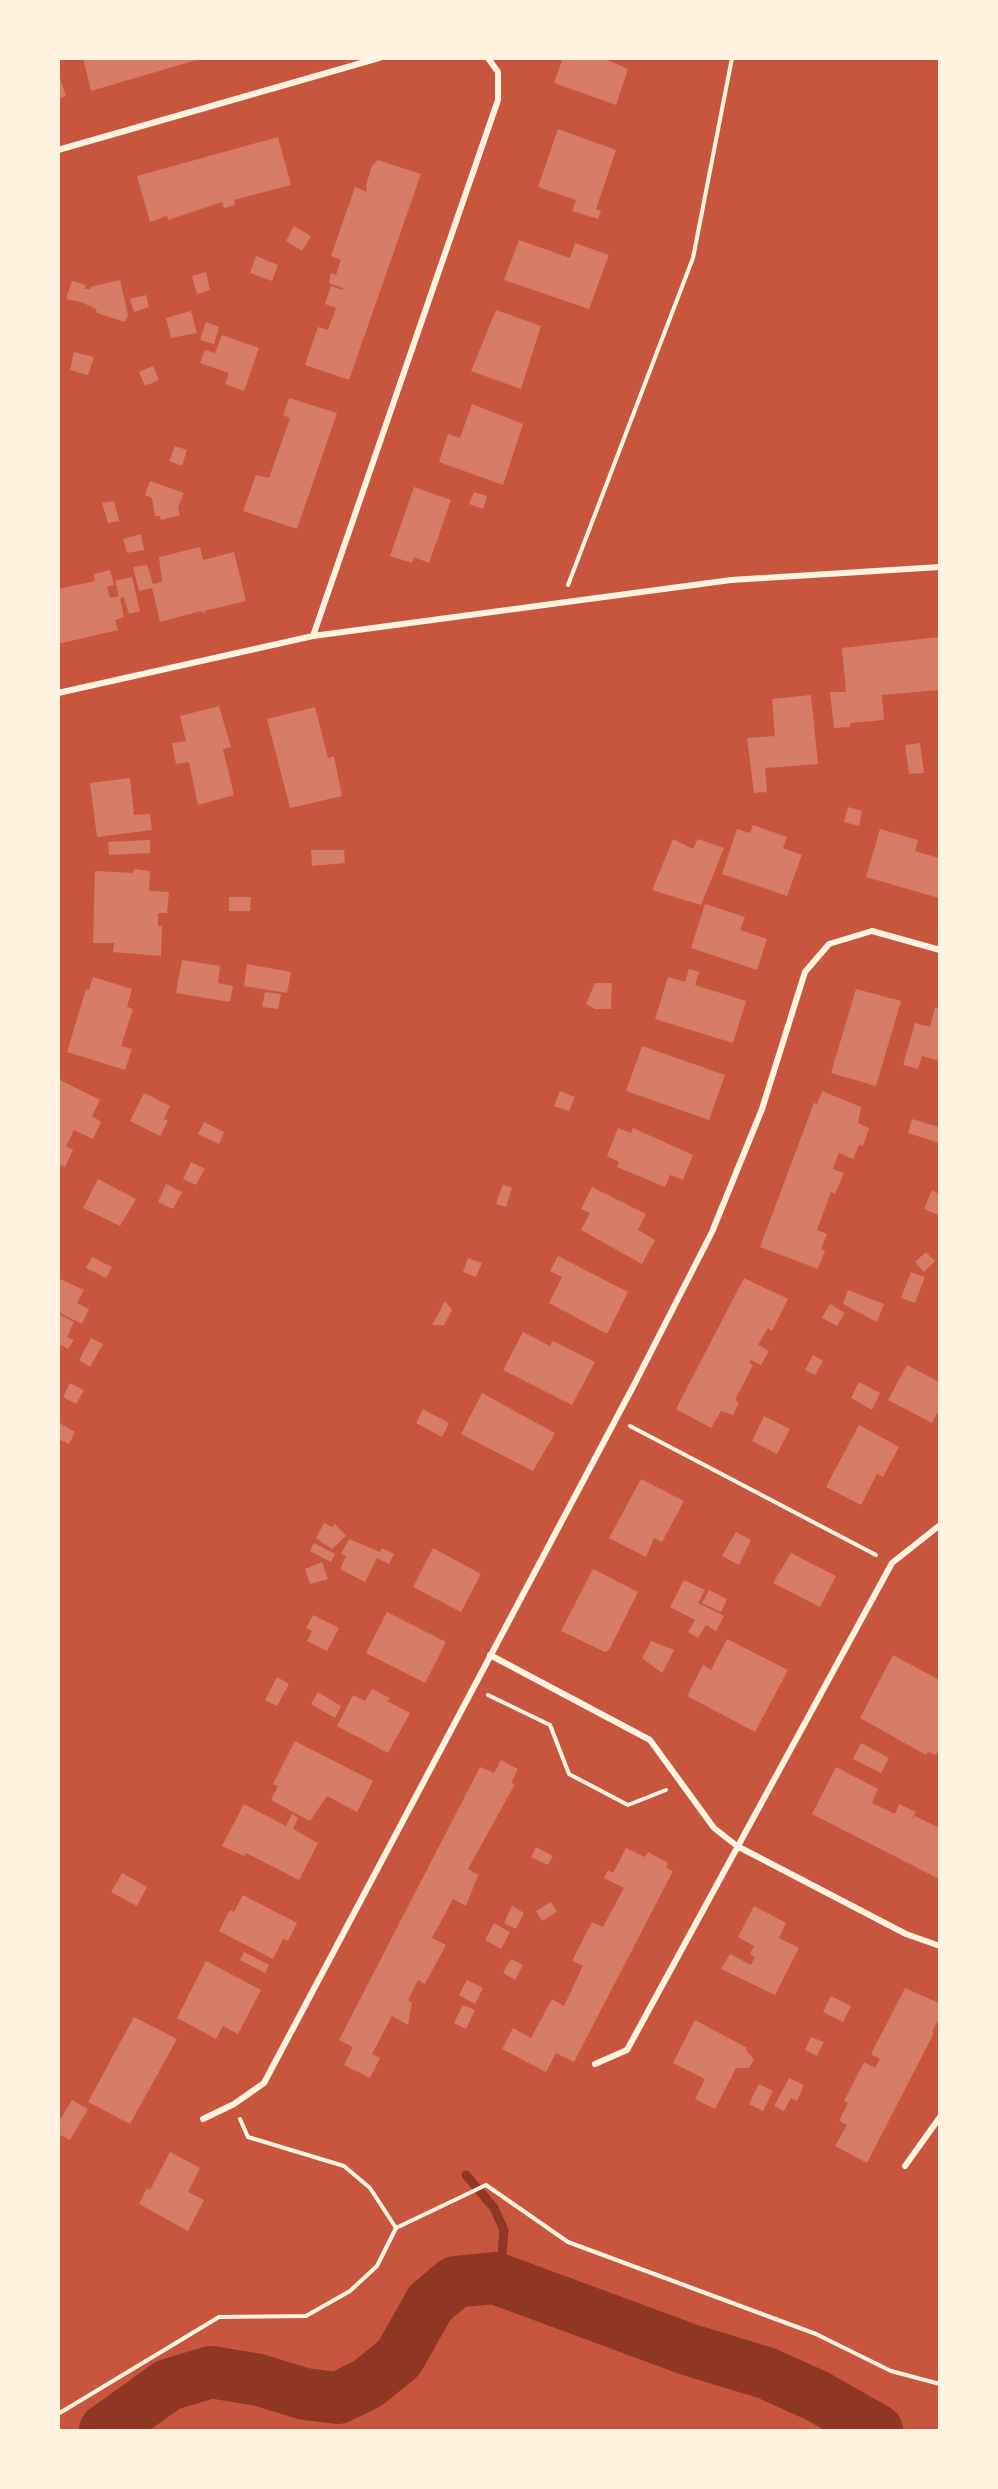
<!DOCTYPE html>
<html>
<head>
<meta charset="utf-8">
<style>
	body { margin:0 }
	#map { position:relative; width:998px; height:2489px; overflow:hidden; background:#c8553d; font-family:Jost,sans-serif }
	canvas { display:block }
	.frame { position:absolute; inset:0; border:60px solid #fff3e0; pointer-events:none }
</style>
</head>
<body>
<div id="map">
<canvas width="998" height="2489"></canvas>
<div class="frame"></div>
</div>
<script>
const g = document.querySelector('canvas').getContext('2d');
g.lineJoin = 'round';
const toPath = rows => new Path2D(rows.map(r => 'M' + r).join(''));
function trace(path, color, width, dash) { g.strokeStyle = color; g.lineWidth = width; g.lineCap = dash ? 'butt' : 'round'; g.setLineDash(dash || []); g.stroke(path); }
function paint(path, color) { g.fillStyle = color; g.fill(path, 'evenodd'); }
trace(toPath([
	[466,2175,494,2208,504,2230,500,2280]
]), '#8f3625', 9);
trace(toPath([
	[105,2430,168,2385,211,2372,259,2380,305,2394,338,2398,367,2384,399,2358,430,2303,455,2282,495,2278,690,2350,766,2373,817,2396,877,2430]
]), '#8f3625', 52);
paint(toPath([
	[83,58,200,58,200,59,91,91],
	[563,58,603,58,628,69,616,105,554,83],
	[58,72,66,96,58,99],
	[558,129,616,150,596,209,601,211,598,219,572,211,576,200,538,187],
	[278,137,291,185,234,200,235,205,224,208,222,202,168,220,167,216,150,222,137,176],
	[378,160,421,174,349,380,305,365,318,327,328,330,336,308,325,304,331,286,343,290,343,288,329,283,331,273,336,275,341,260,331,256,355,187,367,192,366,185,372,166],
	[294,226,311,236,302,251,286,241],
	[519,240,570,258,575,243,609,255,589,309,504,280],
	[256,256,278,265,272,281,250,273],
	[206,272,210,290,197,294,192,276],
	[120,280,128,315,125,322,97,313,96,309,81,302,66,299,72,281,86,285,85,289,90,289,90,287],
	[146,295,149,307,134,312,130,299],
	[496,310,541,326,521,389,471,371],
	[191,311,197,333,171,338,166,318],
	[206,322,219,327,214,344,200,340],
	[222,335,259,348,244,391,225,384,229,373,200,363,205,350,215,353],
	[74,352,94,357,88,375,70,370],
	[153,366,159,380,145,386,139,372],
	[289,398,337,413,297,529,243,511,256,475,269,478,290,418,283,415],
	[472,404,523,424,503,485,439,462,448,434,460,438],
	[175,446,187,450,182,466,169,461],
	[150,481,184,493,178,507,180,515,161,520,160,516,155,516,152,498,145,495],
	[414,487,451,500,429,563,414,557,412,563,390,556],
	[474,492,487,496,483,509,469,504],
	[114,501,119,521,108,523,102,503],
	[141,534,144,550,127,553,123,539],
	[200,547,203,560,234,552,246,601,204,611,205,614,201,611,160,622,152,588,139,591,133,567,147,565,153,584,162,582,159,557],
	[110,570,114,585,107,587,110,598,119,596,115,581,132,577,140,611,129,614,124,597,120,598,124,617,115,620,118,630,58,644,58,589,95,581,94,574],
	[939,637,939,690,882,695,884,720,850,723,850,727,834,728,830,692,846,692,842,648],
	[811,695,818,764,765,768,767,792,754,793,747,738,775,736,772,699],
	[219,706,231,747,223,749,234,795,198,805,189,762,176,764,172,743,186,741,180,716],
	[315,707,328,758,334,756,342,796,290,808,267,719],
	[920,743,924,773,909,774,905,745],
	[130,778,134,815,150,814,152,830,97,837,90,783],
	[848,807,862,811,859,826,844,822],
	[753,825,787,837,783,848,802,855,787,896,722,874,737,829,750,833],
	[880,829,918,840,915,851,939,858,939,898,866,877],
	[673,839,693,849,698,839,724,848,701,905,652,890],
	[150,840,150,853,109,855,108,842],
	[311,850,344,850,345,863,312,866],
	[134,869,150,871,149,891,169,892,167,913,158,913,158,926,162,926,161,956,113,952,114,943,93,943,95,871,133,873],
	[229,897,251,897,250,911,229,911],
	[705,904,745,917,740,930,767,939,757,970,691,948],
	[182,960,220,966,218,983,233,986,230,1002,176,993],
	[247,964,291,972,287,993,244,986],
	[689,969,699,972,695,985,746,1001,733,1043,655,1019,668,977,685,982],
	[93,977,132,989,127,1007,133,1009,121,1046,132,1049,125,1070,67,1052,86,989,89,990],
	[595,983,612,983,611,1009,595,1009,586,1004],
	[856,989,901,1001,876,1086,831,1073],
	[265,992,281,994,278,1009,262,1007],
	[935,1007,939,1008,939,1061,922,1056,918,1069,903,1065,915,1023,930,1027],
	[642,1046,725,1075,709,1120,626,1091],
	[58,1079,100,1100,92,1116,101,1122,93,1139,74,1130,66,1146,73,1150,65,1167,58,1164],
	[560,1091,575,1097,569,1111,554,1106],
	[822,1091,861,1107,858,1123,869,1128,863,1146,859,1145,853,1159,839,1153,833,1169,844,1173,835,1194,831,1192,817,1230,827,1234,821,1249,825,1251,818,1269,760,1247,814,1103,817,1104],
	[144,1093,170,1106,164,1119,168,1121,160,1136,130,1121],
	[912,1119,939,1127,939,1143,908,1133],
	[204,1122,224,1132,219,1144,198,1134],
	[618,1128,631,1133,633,1128,693,1155,683,1180,670,1175,665,1187,617,1167,619,1162,607,1156],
	[191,1162,205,1169,196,1185,183,1179],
	[98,1179,136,1199,120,1226,83,1208],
	[166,1184,182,1192,173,1209,158,1202],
	[503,1185,512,1188,506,1207,496,1204],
	[592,1187,646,1214,638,1230,655,1240,642,1264,581,1230,590,1213,581,1209],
	[932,1190,939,1194,938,1215,924,1209],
	[926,1252,935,1261,924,1272,915,1262],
	[558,1256,628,1292,607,1334,549,1303,562,1277,550,1271],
	[92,1257,112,1267,106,1278,86,1268],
	[468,1258,482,1263,476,1277,463,1272],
	[911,1272,925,1277,915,1303,901,1298],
	[58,1278,84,1290,77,1303,89,1309,82,1324,58,1312],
	[744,1278,788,1299,772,1331,768,1328,758,1345,769,1351,761,1365,751,1360,749,1363,753,1365,735,1400,739,1403,733,1415,721,1411,711,1428,676,1409],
	[848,1290,884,1304,877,1322,843,1304],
	[445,1301,452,1310,444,1325,432,1325],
	[830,1304,845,1313,837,1326,822,1318],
	[60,1315,74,1322,67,1337,74,1340,68,1349,61,1345,58,1350],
	[523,1332,550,1346,553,1341,595,1362,572,1405,503,1370],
	[91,1338,103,1344,90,1367,79,1360],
	[813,1355,823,1361,815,1375,805,1370],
	[907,1365,939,1382,939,1410,932,1423,888,1400],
	[859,1382,880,1393,872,1410,851,1398],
	[70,1383,84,1390,76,1404,63,1397],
	[482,1393,555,1433,533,1471,461,1434],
	[423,1409,449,1423,442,1437,416,1423],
	[764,1416,790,1429,777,1454,752,1441],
	[58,1422,75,1432,69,1444,58,1439],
	[859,1425,899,1447,883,1477,877,1474,861,1505,826,1487],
	[641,1479,684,1501,662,1542,654,1538,646,1557,609,1538],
	[324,1523,332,1527,335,1524,346,1536,332,1549,316,1538],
	[736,1532,751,1540,739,1565,722,1556],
	[349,1539,380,1552,382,1548,394,1554,389,1564,377,1558,365,1582,340,1569,346,1556,341,1554],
	[314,1543,335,1554,331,1562,310,1551],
	[433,1548,481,1574,461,1612,413,1587],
	[791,1553,836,1576,820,1607,773,1583],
	[322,1562,328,1579,310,1584,305,1569],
	[593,1569,638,1592,609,1650,605,1652,561,1631],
	[684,1580,705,1590,698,1603,724,1616,716,1631,706,1625,698,1638,688,1632,695,1620,670,1607],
	[709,1590,727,1599,721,1612,702,1603],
	[387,1612,446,1642,425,1683,366,1653],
	[313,1615,339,1628,327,1651,307,1641,312,1631,306,1628],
	[727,1639,788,1670,755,1732,687,1696,703,1665,711,1670],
	[651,1641,674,1650,662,1673,642,1658],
	[893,1655,939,1680,939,1748,936,1755,928,1752,926,1755,860,1718],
	[277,1677,289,1684,277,1706,265,1700],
	[372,1689,390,1698,387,1701,410,1713,388,1753,337,1726,353,1695,365,1701],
	[318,1692,341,1706,335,1718,311,1704],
	[295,1741,373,1781,357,1812,327,1796,310,1821,271,1800,278,1786,273,1784],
	[861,1743,889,1758,881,1773,853,1759],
	[501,1760,518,1769,511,1783,515,1784,468,1869,478,1875,466,1906,453,1899,432,1938,446,1945,425,1984,418,1980,408,2000,412,2003,408,2025,392,2016,372,2054,380,2058,370,2078,344,2065,353,2047,339,2040,480,1767,494,1773],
	[836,1767,878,1789,872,1803,895,1814,899,1804,916,1812,910,1823,915,1816,939,1828,939,1879,812,1814],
	[244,1804,286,1826,292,1814,298,1818,293,1829,318,1843,299,1880,246,1853,244,1856,222,1846],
	[536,1847,553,1856,548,1865,531,1857],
	[626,1848,645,1857,648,1852,668,1863,666,1868,673,1871,574,2062,556,2053,546,2072,502,2049,513,2028,531,2038,552,1999,564,2006,583,1966,572,1961,592,1922,603,1927,624,1888,604,1878,608,1870,613,1873],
	[122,1873,147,1887,137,1906,111,1892],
	[243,1895,297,1923,288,1941,283,1939,273,1959,219,1931,230,1910,234,1912],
	[551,1902,557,1912,542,1921,536,1911],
	[512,1906,524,1913,516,1929,504,1923],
	[754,1906,786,1923,779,1938,799,1948,775,1995,721,1969,730,1954,751,1965,755,1957,750,1954,754,1946,738,1937],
	[494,1923,510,1932,501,1949,485,1940],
	[244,1952,269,1965,265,1973,240,1960],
	[511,1959,523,1965,515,1980,503,1973],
	[206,1961,261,1990,238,2034,223,2026,216,2039,177,2018],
	[467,1980,483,1988,475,2004,459,1995],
	[905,1988,939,2003,939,2018,932,2032,934,2033,867,2163,835,2146,847,2125,839,2121,848,2103,844,2101,864,2062,875,2068,880,2059,871,2054],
	[831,1996,851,2006,843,2022,823,2012],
	[463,2005,475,2010,466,2029,454,2023],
	[134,2017,177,2039,130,2124,88,2102],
	[695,2020,747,2048,746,2050,754,2060,749,2068,736,2068,715,2109,695,2099,705,2079,673,2063],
	[811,2037,824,2042,817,2056,805,2050],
	[789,2078,804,2085,797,2101,791,2098,784,2111,774,2106],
	[759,2084,773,2091,763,2111,749,2104],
	[72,2100,88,2109,70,2140,58,2134,58,2123],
	[170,2152,200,2168,188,2192,204,2200,188,2231,139,2204,147,2188,150,2190]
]), '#d67c66');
trace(toPath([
	[568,585,693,258,732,58],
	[630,1426,876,1555],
	[488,1695,550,1725,569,1774,628,1805,666,1790],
	[240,2119,248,2137,344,2166,370,2188,396,2228],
	[58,2414,219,2317,306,2316,350,2291,377,2266,396,2228,486,2185,568,2242,816,2334,891,2371,940,2384]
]), '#fff3e0', 4);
trace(toPath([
	[58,150,379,58],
	[313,636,498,100,498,72,488,58],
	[58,693,313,636,731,580,940,567],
	[490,1655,650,1740,714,1828,737,1846,906,1934,940,1946],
	[595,2064,627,2050,892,1563,940,1525],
	[203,2119,234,2104,264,2083,635,1383,712,1232,762,1109,805,972,829,944,872,931,940,950],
	[905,2166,940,2117]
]), '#fff3e0', 6);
</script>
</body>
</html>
